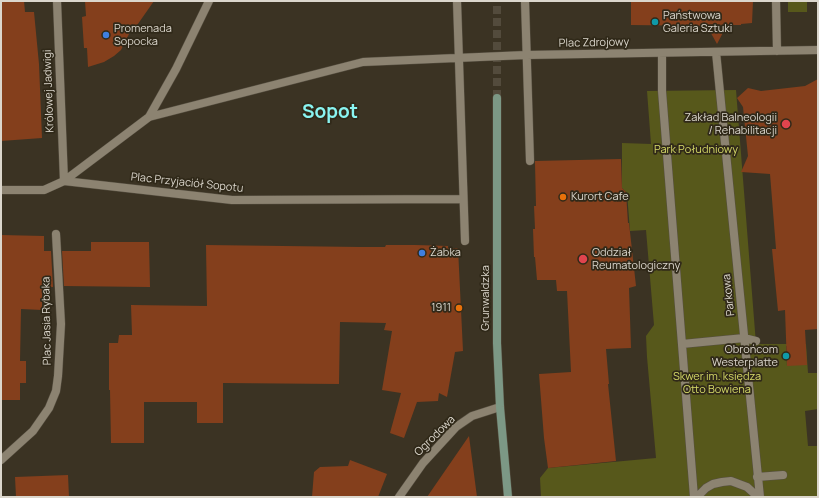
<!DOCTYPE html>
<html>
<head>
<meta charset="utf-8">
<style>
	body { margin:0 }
	#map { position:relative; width:819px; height:498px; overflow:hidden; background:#3b3323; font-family:Manrope,sans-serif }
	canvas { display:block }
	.frame { position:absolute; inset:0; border:2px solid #dbd6cc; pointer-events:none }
</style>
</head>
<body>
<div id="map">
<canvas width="819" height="498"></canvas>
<div class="frame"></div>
</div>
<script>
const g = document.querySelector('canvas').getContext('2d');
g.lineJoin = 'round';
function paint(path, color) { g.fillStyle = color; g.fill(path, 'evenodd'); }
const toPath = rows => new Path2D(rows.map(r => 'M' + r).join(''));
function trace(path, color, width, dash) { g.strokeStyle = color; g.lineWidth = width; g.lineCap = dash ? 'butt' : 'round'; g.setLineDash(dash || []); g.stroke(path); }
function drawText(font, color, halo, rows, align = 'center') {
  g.font = font + ' Manrope,sans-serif'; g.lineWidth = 3.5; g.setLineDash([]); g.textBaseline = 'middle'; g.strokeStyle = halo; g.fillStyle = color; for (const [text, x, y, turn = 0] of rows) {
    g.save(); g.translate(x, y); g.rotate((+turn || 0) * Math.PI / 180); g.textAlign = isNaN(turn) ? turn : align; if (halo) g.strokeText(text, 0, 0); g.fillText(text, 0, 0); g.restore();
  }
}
paint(toPath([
	[788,1,807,1,807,12,788,12],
	[736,90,756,344,806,344,808,373,818,373,818,409,805,411,808,446,818,446,818,497,541,497,540,478,548,468,656,458,647,357,646,336,654,325,646,230,630,231,627,193,622,188,622,143,651,144,647,91],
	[786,346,805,346,787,366]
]), '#57581b');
paint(toPath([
	[1,1,24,1,25,12,34,12,39,64,42,138,1,141],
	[85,1,154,1,133,31,130,32,121,50,114,56,104,62,88,67,87,48,84,48,82,17,86,16],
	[631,1,753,1,752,23,741,24,741,25,727,25,717,44,707,26,631,25],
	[818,79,818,329,805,330,807,365,787,366,785,310,778,311,772,249,776,249,770,174,741,172,748,156,743,107,737,98,748,88,761,91,805,86],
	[621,159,622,188,626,192,628,223,629,223,636,286,629,288,631,348,606,349,609,384,608,384,616,461,548,468,544,438,539,374,571,372,567,291,557,291,556,280,537,280,535,257,534,257,533,229,535,229,534,206,536,206,535,163,535,161],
	[1,235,44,236,44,251,51,251,53,287,42,288,42,310,21,309,20,361,26,361,26,383,20,383,20,400,1,400],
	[91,242,149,242,150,287,64,286,62,251,91,251],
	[206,245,361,247,385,247,386,245,415,245,448,246,448,248,458,248,463,351,455,352,447,397,439,393,438,401,417,402,404,438,390,433,401,393,382,390,392,331,384,330,386,323,340,322,339,384,223,383,223,423,197,423,197,402,144,402,144,443,111,443,110,390,109,390,109,343,118,343,119,335,132,335,131,305,207,306],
	[469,436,477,497,427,497],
	[350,460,387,474,378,497,312,497,314,472,320,467,348,466],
	[68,475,69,497,16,497,15,477]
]), '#843f1c');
trace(toPath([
	[497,98,497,1]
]), '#534b3c', 8, [8, 4]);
const street = toPath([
	[57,1,64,181],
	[457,1,465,241],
	[525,1,530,161],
	[776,1,777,51],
	[716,52,760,497],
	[662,53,662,91,694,497],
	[149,117,176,69,209,1],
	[64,181,232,200,463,199],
	[1,190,44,190,64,181,149,117,363,62,526,55,818,50],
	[682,344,744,338,756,341],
	[1,460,33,431,49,408,56,391,58,376,61,324,56,234],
	[757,477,783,475],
	[399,497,423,463,456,427,472,416,500,407],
	[697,497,706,488,713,484,722,482,731,481,747,487,758,497]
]);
const secondary = toPath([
	[497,98,497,343,500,407,508,497]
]);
trace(street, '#564f41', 9);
trace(secondary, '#564f41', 9);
trace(street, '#8c8371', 8);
trace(secondary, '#7c9885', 8);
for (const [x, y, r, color] of [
	[655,22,4,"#0f9aa8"],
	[106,35,4,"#3f7fe0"],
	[786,124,5,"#e0444e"],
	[563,197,4,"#e8710a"],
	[422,253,4,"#3f7fe0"],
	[583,259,5,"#e0444e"],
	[459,308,4,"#e8710a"],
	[786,356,4,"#0f9aa8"]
]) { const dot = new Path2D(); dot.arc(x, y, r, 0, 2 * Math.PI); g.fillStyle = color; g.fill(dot); trace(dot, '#302919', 1.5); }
drawText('11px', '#dbd6cc', '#302919', [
	["Państwowa",663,16],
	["Galeria Sztuki",663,29],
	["Promenada",114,29],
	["Sopocka",114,42],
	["Zakład Balneologii",777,118,"right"],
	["/ Rehabilitacji",777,131,"right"],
	["Kurort Cafe",571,197],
	["Żabka",430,253],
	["Oddział",592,253],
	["Reumatologiczny",592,266],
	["1911",451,308,"right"],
	["Obrońcom",778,350,"right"],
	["Westerplatte",778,363,"right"]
], 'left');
drawText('11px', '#dbd6cc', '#302919', [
	["Plac Zdrojowy",594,43,-1],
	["Królowej Jadwigi",49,91,-92],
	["Plac Przyjaciół Sopotu",187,183,6],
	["Parkowa",729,295,-96],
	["Grunwaldzka",486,298,-90],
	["Plac Jasia Rybaka",47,321,-91],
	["Ogrodowa",435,436,-45]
]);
drawText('11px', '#d6da68', '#302919', [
	["Park Południowy",696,150],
	["Skwer im. księdza",717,377],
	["Otto Bowiena",717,390]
]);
drawText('bold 19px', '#89f4f1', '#302919', [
	["Sopot",330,113]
]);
</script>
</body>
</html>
